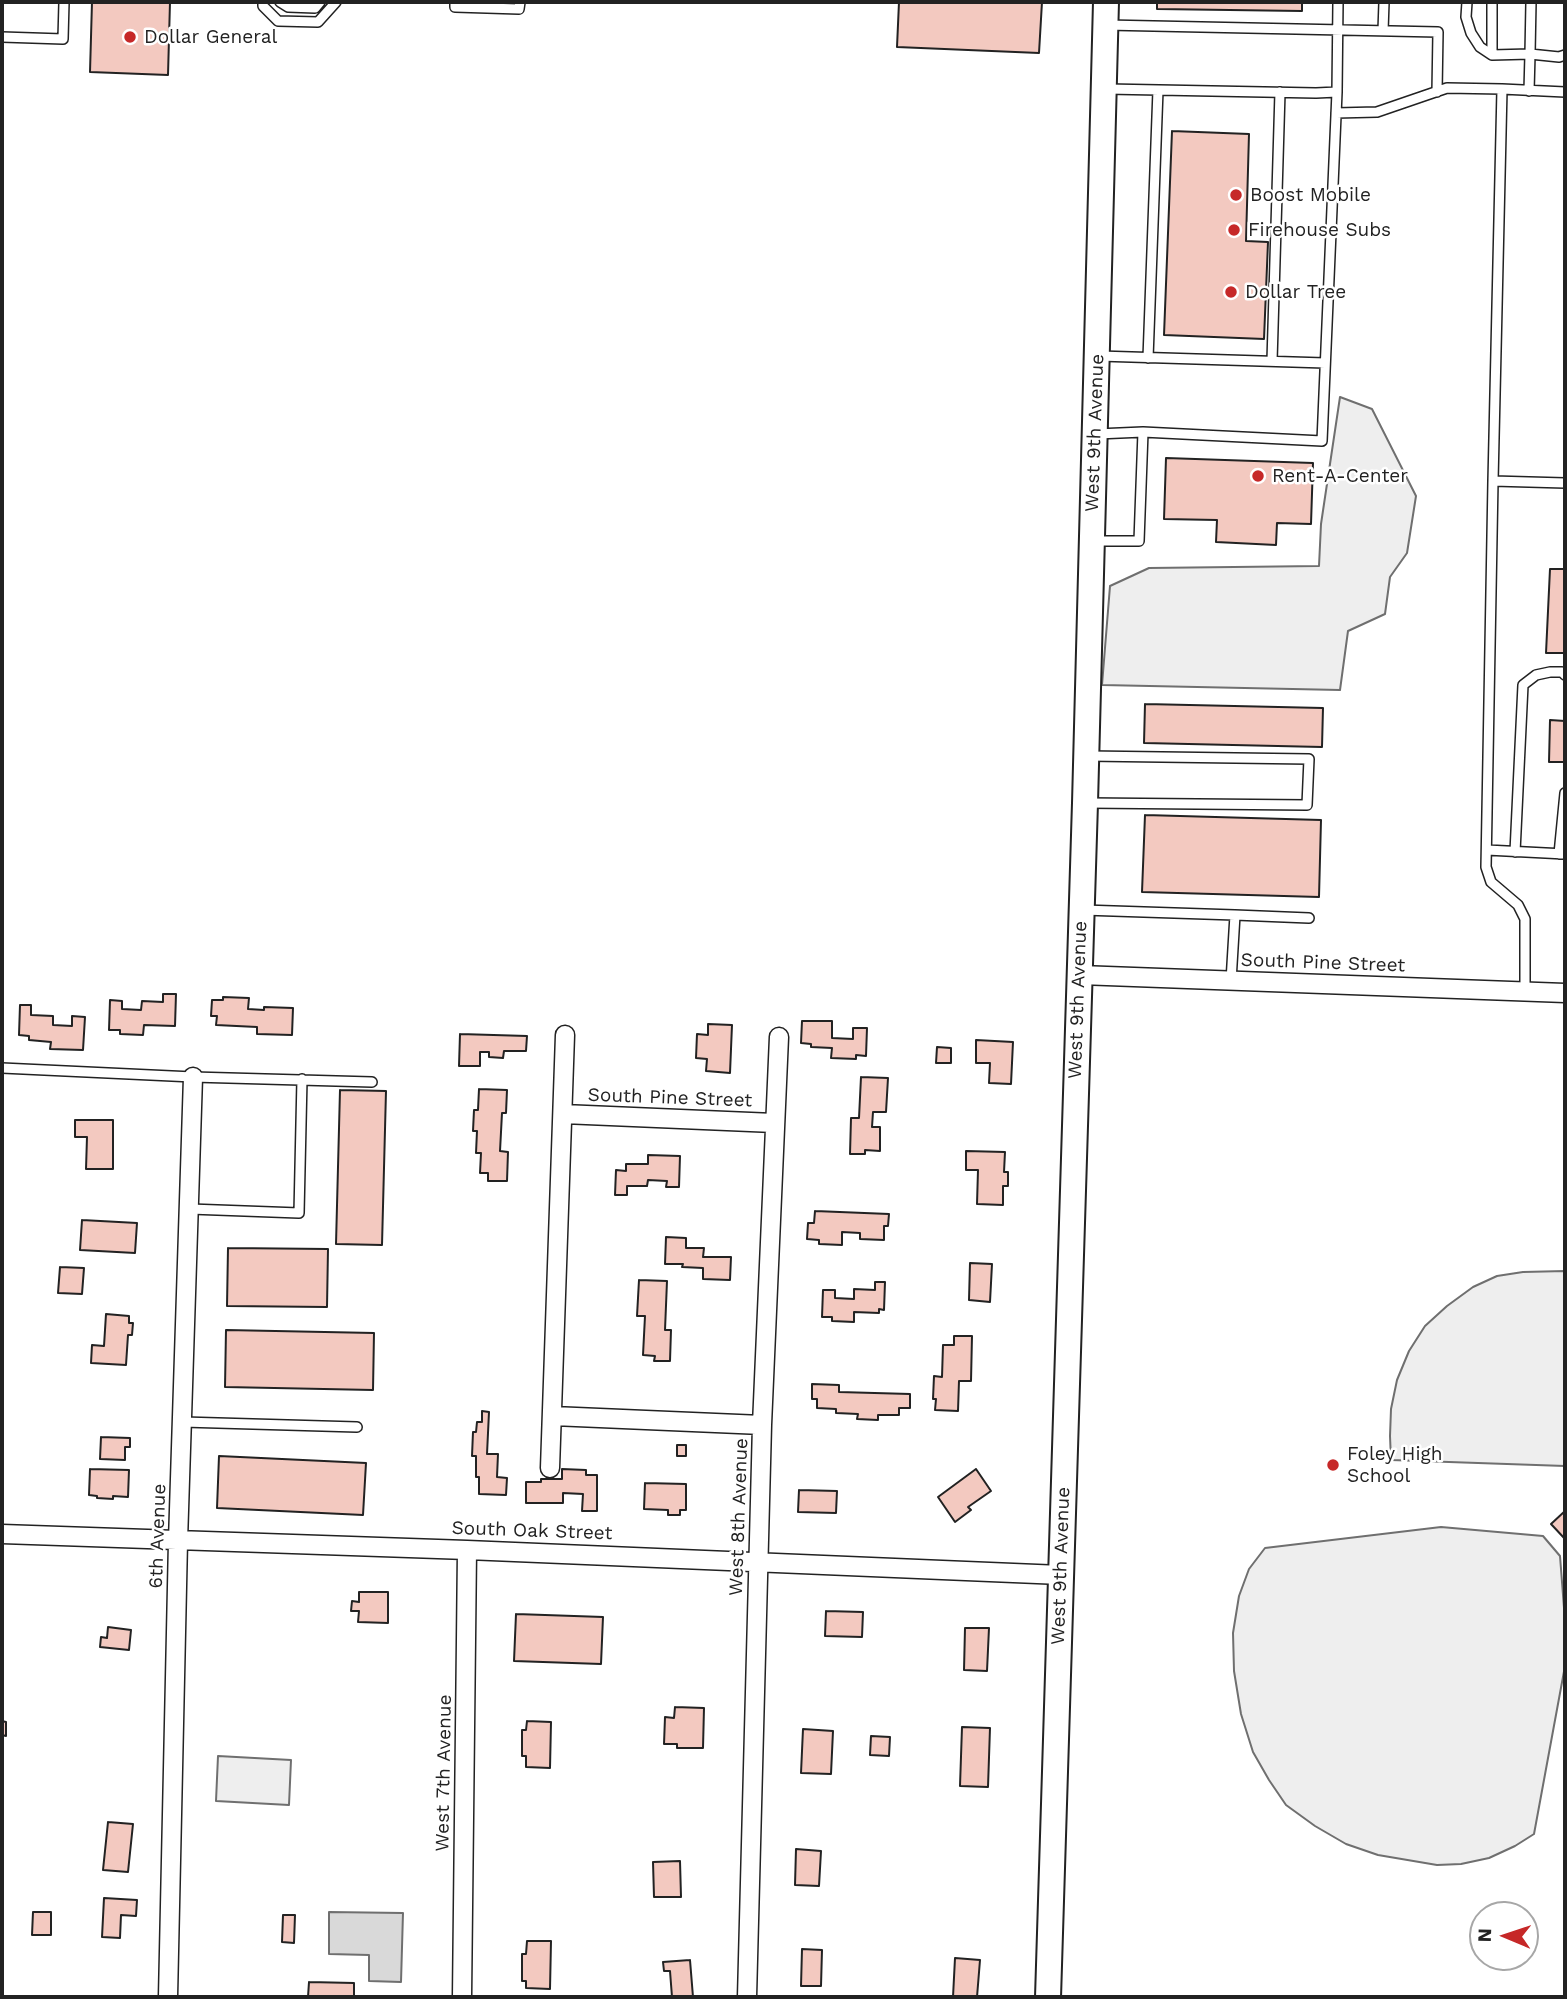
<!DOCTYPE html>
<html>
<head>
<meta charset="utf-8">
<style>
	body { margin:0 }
	#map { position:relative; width:1567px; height:1999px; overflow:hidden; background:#fff; font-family:"Work Sans",sans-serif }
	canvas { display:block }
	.frame { position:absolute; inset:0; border:4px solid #222; pointer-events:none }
	.north { position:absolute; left:1469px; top:1901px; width:70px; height:70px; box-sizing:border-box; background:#fff; border:2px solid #a7a7a7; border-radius:50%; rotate:272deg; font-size:19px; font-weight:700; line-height:28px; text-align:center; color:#222 }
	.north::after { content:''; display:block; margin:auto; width:24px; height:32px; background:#c62828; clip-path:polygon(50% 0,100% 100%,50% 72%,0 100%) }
</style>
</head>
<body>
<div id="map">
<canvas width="1567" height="1999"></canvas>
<div class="frame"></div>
<div class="north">N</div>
</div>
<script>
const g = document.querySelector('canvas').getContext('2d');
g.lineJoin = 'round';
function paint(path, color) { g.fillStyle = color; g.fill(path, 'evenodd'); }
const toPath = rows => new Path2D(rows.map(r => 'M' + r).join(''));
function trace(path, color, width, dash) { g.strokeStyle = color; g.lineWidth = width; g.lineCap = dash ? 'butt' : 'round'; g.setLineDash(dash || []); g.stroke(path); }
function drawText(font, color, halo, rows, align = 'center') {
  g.font = font + ' "Work Sans",sans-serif'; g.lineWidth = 5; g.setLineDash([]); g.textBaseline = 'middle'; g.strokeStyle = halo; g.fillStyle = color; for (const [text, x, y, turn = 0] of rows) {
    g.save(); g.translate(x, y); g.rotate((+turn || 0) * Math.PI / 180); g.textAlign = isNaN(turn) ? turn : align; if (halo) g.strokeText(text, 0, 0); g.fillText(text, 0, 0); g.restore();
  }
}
const green = toPath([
	[1340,397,1372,409,1416,496,1407,553,1390,577,1385,614,1348,631,1340,690,1102,685,1110,586,1149,568,1319,566,1321,524,1340,397],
	[1565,1271,1565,1466,1391,1460,1390,1436,1391,1409,1397,1380,1409,1351,1425,1326,1447,1306,1473,1287,1497,1276,1523,1272,1565,1271],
	[1441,1527,1543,1536,1560,1556,1565,1621,1565,1666,1534,1834,1515,1846,1489,1858,1461,1864,1437,1865,1378,1855,1346,1844,1315,1826,1286,1805,1269,1780,1253,1752,1241,1714,1234,1671,1233,1633,1239,1596,1249,1569,1265,1548,1441,1527],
	[218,1756,291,1760,289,1805,216,1801,218,1756]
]);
paint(green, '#eee');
trace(green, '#6f6f6f', 2);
const water = toPath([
	[329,1912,403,1913,401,1982,369,1981,369,1955,329,1954,329,1912]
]);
paint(water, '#d9d9d9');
trace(water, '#6f6f6f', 2);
const building = toPath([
	[92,2,170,2,168,75,90,72,92,2],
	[899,2,1042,2,1039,53,897,47,899,2],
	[1157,2,1302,2,1302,11,1157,9,1157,2],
	[1172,131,1249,134,1246,241,1268,242,1264,339,1164,335,1172,131],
	[1166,458,1313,463,1311,524,1277,523,1276,545,1216,542,1217,520,1164,519,1166,458],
	[1550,569,1565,569,1565,653,1546,653,1550,569],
	[1145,704,1323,708,1322,747,1144,743,1145,704],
	[1550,720,1565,721,1565,762,1549,762,1550,720],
	[1145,815,1321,820,1319,897,1142,892,1145,815],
	[163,994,176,994,175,1026,144,1025,143,1035,120,1034,120,1030,109,1030,110,1000,122,1001,122,1009,141,1010,142,1001,163,1002,163,994],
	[223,997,249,998,248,1009,264,1010,264,1007,293,1008,292,1035,257,1034,257,1027,216,1025,217,1016,211,1016,212,1000,223,1000,223,997],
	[20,1005,31,1005,31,1015,53,1016,53,1025,72,1026,72,1016,85,1017,83,1050,50,1049,51,1042,29,1040,29,1036,19,1035,20,1005],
	[802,1021,832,1021,832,1038,853,1039,853,1028,867,1028,866,1056,856,1055,856,1059,831,1058,832,1048,811,1047,811,1044,801,1043,802,1021],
	[708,1024,732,1025,730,1073,706,1071,707,1059,696,1058,697,1034,708,1035,708,1024],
	[460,1034,527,1036,526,1051,504,1051,503,1058,489,1057,489,1052,480,1052,480,1066,459,1066,460,1034],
	[976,1040,1013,1042,1011,1084,989,1083,990,1063,976,1063,976,1040],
	[937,1047,951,1048,951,1063,936,1063,937,1047],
	[861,1077,888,1078,886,1112,873,1112,872,1127,880,1127,880,1151,865,1150,865,1154,850,1154,851,1118,859,1118,861,1077],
	[479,1089,507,1090,506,1113,502,1113,500,1151,508,1152,507,1181,488,1181,488,1173,480,1173,481,1153,476,1153,477,1131,473,1131,474,1110,478,1110,479,1089],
	[340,1090,386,1091,382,1245,336,1244,340,1090],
	[75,1120,113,1120,113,1169,86,1169,87,1137,75,1137,75,1120],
	[966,1151,1005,1152,1004,1172,1008,1172,1008,1186,1003,1186,1003,1205,977,1204,978,1170,966,1170,966,1151],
	[648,1155,680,1156,679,1187,666,1187,667,1181,648,1180,647,1186,627,1186,627,1195,615,1195,616,1170,626,1171,626,1164,648,1164,648,1155],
	[815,1211,889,1214,888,1226,884,1226,884,1240,860,1239,860,1233,842,1232,842,1245,819,1244,819,1240,807,1239,808,1223,814,1223,815,1211],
	[82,1220,137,1223,135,1253,80,1250,82,1220],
	[666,1237,686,1238,686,1248,704,1248,703,1257,731,1257,730,1280,703,1279,703,1268,682,1267,683,1264,665,1264,666,1237],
	[228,1248,328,1249,327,1307,227,1306,228,1248],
	[970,1263,992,1264,990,1302,969,1300,970,1263],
	[60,1267,84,1268,82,1294,58,1293,60,1267],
	[639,1280,667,1281,665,1330,671,1330,670,1361,654,1361,655,1356,643,1355,645,1316,637,1316,639,1280],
	[875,1282,885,1282,884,1310,879,1309,879,1313,854,1312,854,1322,832,1321,832,1317,822,1317,823,1290,835,1290,835,1298,854,1299,854,1289,875,1290,875,1282],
	[106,1314,129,1316,129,1323,133,1323,132,1335,128,1335,126,1365,91,1363,92,1345,104,1346,106,1314],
	[226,1330,374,1333,373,1390,225,1387,226,1330],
	[954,1336,972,1336,971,1381,959,1381,958,1411,935,1410,936,1399,933,1399,934,1376,942,1377,943,1345,954,1345,954,1336],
	[812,1384,839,1385,839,1392,910,1394,910,1408,899,1408,899,1415,878,1415,878,1420,857,1419,858,1414,836,1413,836,1409,817,1408,817,1399,812,1399,812,1384],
	[482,1411,489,1412,487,1454,498,1454,497,1477,507,1478,506,1495,479,1494,479,1477,476,1477,476,1456,472,1456,473,1432,476,1432,477,1422,482,1422,482,1411],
	[101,1437,130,1438,130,1447,125,1447,125,1460,100,1459,101,1437],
	[677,1445,686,1445,686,1456,677,1456,677,1445],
	[219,1456,366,1463,363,1515,217,1508,219,1456],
	[90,1469,129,1470,128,1497,113,1496,113,1499,97,1498,97,1496,89,1495,90,1469],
	[562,1469,586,1470,586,1475,597,1475,597,1511,582,1511,583,1494,563,1493,563,1503,526,1503,526,1482,541,1482,541,1479,562,1479,562,1469],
	[976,1469,991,1491,968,1507,971,1510,955,1522,938,1497,976,1469],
	[645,1483,686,1484,686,1510,680,1510,680,1515,668,1515,668,1510,644,1509,645,1483],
	[799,1490,837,1491,836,1513,798,1512,799,1490],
	[1565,1511,1565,1539,1551,1524,1565,1511],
	[359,1592,388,1592,388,1623,358,1622,359,1611,351,1611,352,1601,359,1602,359,1592],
	[826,1611,863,1612,862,1637,825,1636,826,1611],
	[516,1614,603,1617,601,1664,514,1661,516,1614],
	[108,1627,131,1630,129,1650,100,1647,101,1637,107,1638,108,1627],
	[965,1628,989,1628,987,1671,964,1670,965,1628],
	[675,1707,704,1708,703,1748,677,1748,677,1744,664,1744,665,1717,674,1718,675,1707],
	[2,1721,6,1722,6,1736,2,1735,2,1721],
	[527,1721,551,1722,550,1768,526,1767,526,1756,522,1756,522,1730,526,1730,527,1721],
	[962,1727,990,1728,988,1787,960,1786,962,1727],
	[803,1729,833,1731,831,1774,801,1773,803,1729],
	[871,1736,890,1737,889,1756,870,1755,871,1736],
	[108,1822,133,1824,128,1872,103,1870,108,1822],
	[796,1849,821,1851,819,1886,795,1885,796,1849],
	[680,1861,681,1897,654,1897,653,1862,680,1861],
	[104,1898,137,1900,136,1916,121,1915,120,1938,102,1937,104,1898],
	[33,1912,51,1912,51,1935,32,1935,33,1912],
	[283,1915,295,1915,294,1943,282,1942,283,1915],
	[527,1941,551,1941,550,1989,526,1988,526,1981,522,1981,522,1954,526,1954,527,1941],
	[802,1949,822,1950,821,1986,801,1986,802,1949],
	[955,1958,980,1960,977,1997,953,1997,955,1958],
	[690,1960,693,1997,672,1997,670,1971,664,1971,663,1962,690,1960],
	[309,1982,354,1983,354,1997,308,1997,309,1982]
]);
paint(building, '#f3c9c0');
trace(building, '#222', 2);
const lane = toPath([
	[263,2,263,6,278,21,318,22,336,2],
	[280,2,288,7,315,8,320,2],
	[455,2,455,7,519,9,520,2],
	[1467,2,1466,17,1471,33,1480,47,1492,55],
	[1492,2,1492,55,1530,54,1529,91],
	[1531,2,1530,54,1559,57,1565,55],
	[1106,25,1438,32,1437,92],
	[1383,31,1384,2],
	[2,37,63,39,64,2],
	[1107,89,1316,93,1337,92,1338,2],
	[1565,92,1502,89,1493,481,1565,483],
	[1336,113,1377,112,1447,88,1502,89],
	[1099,356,1325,363],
	[1148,358,1158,90],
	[1272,361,1280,92],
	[1097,434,1143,432,1322,441,1337,92],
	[1493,481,1486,867,1491,882,1518,905,1525,919,1525,991],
	[1093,541,1139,541,1143,432],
	[1087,803,1307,805,1309,759,1088,756],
	[1487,850,1565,854],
	[1515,852,1523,685,1536,675,1550,672,1562,672,1565,675],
	[1559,854,1565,793],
	[1083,910,1235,915,1231,981],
	[1235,915,1309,918],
	[2,1068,193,1077,372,1082],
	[190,1209,299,1213,302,1079],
	[183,1422,357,1427]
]);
const street = toPath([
	[1080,975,1565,993],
	[563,1114,774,1123],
	[553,1416,762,1425],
	[550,1468,565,1035],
	[2,1534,467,1550,1061,1575],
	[168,1997,178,1541,193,1077],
	[462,1997,467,1550],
	[747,1997,762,1425,779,1037]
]);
const secondary = toPath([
	[1048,1997,1085,803,1106,2]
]);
trace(lane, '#222', 12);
trace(street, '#222', 21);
trace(secondary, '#222', 28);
trace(lane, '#fff', 9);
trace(street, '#fff', 18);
trace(secondary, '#fff', 24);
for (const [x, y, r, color] of [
	[130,37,7,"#c62828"],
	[1236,195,7,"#c62828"],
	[1234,230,7,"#c62828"],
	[1231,292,7,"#c62828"],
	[1258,476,7,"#c62828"],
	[1333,1465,7,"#c62828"]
]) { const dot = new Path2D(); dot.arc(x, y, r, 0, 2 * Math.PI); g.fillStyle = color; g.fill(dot); trace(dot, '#fff', 2.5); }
drawText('19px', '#222', '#fff', [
	["Dollar General",144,37],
	["Boost Mobile",1250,195],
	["Firehouse Subs",1248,230],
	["Dollar Tree",1245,292],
	["Rent-A-Center",1272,476],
	["Foley High",1347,1454],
	["School",1347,1476]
], 'left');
drawText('19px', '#222', '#fff', [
	["West 9th Avenue",1095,433,-88],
	["South Pine Street",1323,963,2],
	["West 9th Avenue",1078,1000,-88],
	["South Pine Street",670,1098,2],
	["West 8th Avenue",739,1517,-88],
	["South Oak Street",532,1531,2],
	["6th Avenue",158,1536,-88],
	["West 9th Avenue",1061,1566,-88],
	["West 7th Avenue",444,1773,-89]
]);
</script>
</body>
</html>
